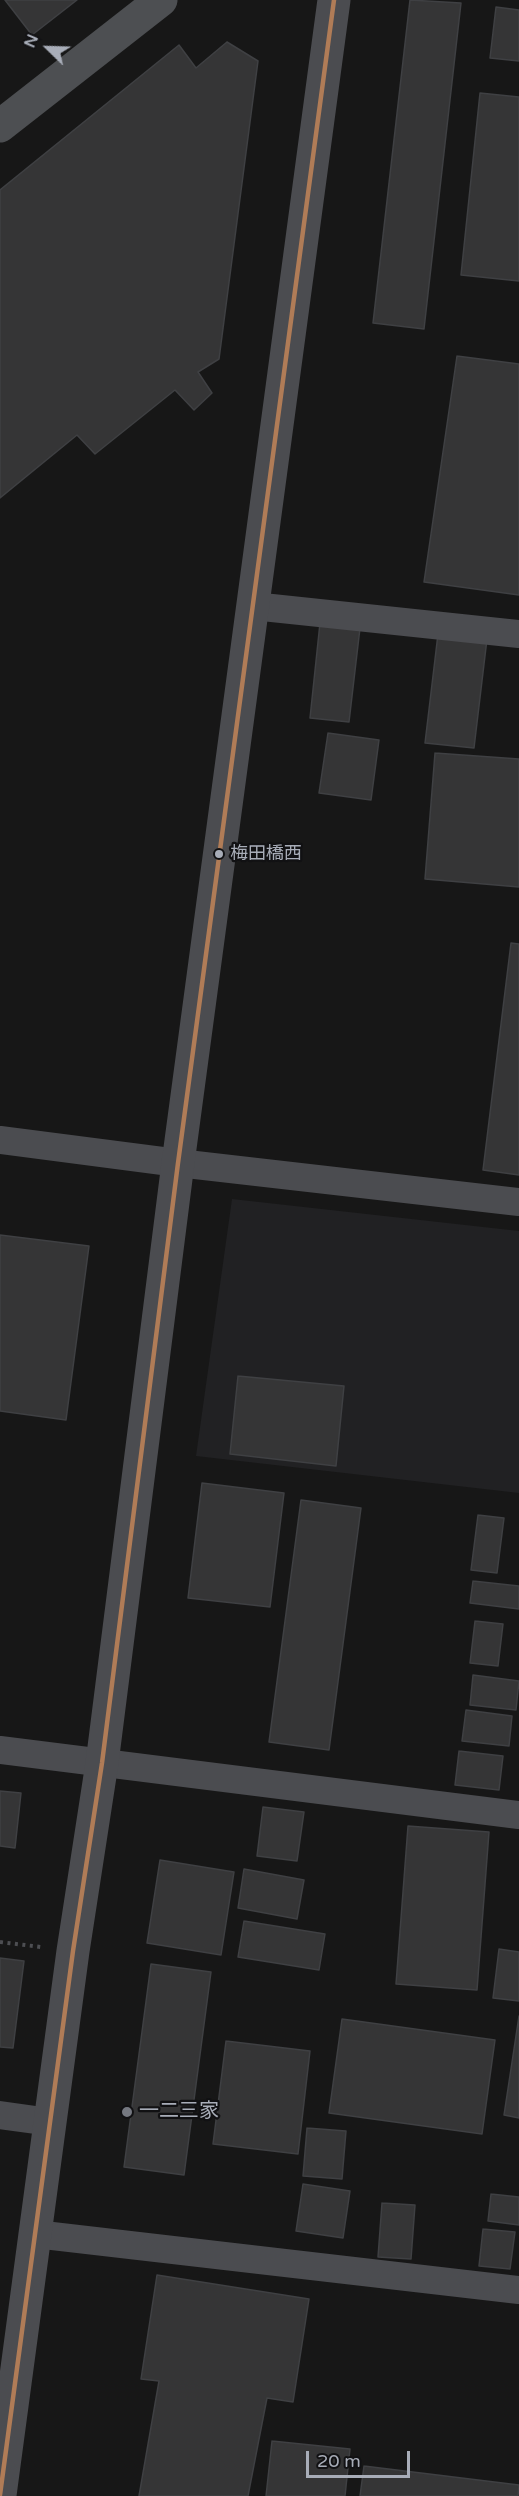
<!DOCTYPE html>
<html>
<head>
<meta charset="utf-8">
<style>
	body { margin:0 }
	#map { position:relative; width:519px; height:2496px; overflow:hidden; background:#171717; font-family:"Varela Round",sans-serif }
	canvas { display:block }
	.north { position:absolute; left:18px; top:18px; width:60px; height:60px; -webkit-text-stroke:4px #111113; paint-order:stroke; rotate:293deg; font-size:16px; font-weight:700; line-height:24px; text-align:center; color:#a8adb8 }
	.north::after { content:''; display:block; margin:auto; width:21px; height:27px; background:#a8adb8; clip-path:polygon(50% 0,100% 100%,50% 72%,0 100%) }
	.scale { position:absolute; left:306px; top:2451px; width:104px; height:27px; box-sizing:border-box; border:3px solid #a8adb8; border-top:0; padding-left:8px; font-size:18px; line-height:21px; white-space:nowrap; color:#a8adb8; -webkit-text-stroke:4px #111113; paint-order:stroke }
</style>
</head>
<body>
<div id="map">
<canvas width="519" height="2496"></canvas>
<div class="north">N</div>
<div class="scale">20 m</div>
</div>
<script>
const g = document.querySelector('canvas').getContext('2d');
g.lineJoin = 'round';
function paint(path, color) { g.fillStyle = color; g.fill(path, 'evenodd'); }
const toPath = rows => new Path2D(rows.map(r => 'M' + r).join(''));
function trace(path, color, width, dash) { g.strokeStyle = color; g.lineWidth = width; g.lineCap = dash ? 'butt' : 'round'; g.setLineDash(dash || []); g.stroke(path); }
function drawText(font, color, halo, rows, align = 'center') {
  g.font = font + ' "Varela Round","Noto Sans JP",sans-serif'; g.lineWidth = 4.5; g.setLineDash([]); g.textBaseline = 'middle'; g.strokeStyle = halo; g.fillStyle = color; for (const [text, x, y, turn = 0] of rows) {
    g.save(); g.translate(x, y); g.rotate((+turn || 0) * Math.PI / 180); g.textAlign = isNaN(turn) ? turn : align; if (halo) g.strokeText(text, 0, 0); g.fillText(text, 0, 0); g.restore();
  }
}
paint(toPath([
	[232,1199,519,1231,519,1493,196,1456]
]), '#212123');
const building = toPath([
	[5,0,77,0,32,35,5,0],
	[410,0,461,3,424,329,373,323,410,0],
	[496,7,519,10,519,61,490,58,496,7],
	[227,42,258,61,219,359,198,372,212,393,194,410,175,390,95,454,77,435,0,498,0,190,179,45,196,68,227,42],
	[480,93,519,97,519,281,461,275,480,93],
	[457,356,519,364,519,595,424,582,457,356],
	[320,623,360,628,349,722,310,718,320,623],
	[438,634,487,639,474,748,425,743,438,634],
	[328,733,379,740,371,800,319,793,328,733],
	[435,753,519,759,519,887,425,879,435,753],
	[511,943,519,944,519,1175,483,1170,511,943],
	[0,1235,89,1246,66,1420,0,1411,0,1235],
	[238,1376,344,1386,336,1466,230,1454,238,1376],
	[202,1483,284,1493,270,1607,188,1598,202,1483],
	[301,1500,361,1508,329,1750,269,1742,301,1500],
	[478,1515,504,1518,497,1573,471,1570,478,1515],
	[473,1581,519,1586,519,1609,470,1603,473,1581],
	[475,1621,503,1624,498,1666,470,1663,475,1621],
	[473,1675,519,1681,516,1710,470,1705,473,1675],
	[466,1710,512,1716,509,1746,462,1741,466,1710],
	[459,1751,503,1756,499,1790,455,1785,459,1751],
	[0,1791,21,1793,15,1848,0,1846,0,1791],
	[263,1807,304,1812,297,1861,257,1856,263,1807],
	[408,1826,489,1832,477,1990,396,1984,408,1826],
	[160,1860,234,1872,221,1955,147,1943,160,1860],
	[244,1869,304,1880,297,1919,238,1908,244,1869],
	[244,1921,325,1934,319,1970,238,1957,244,1921],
	[499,1949,519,1952,519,2001,493,1998,499,1949],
	[0,1958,24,1961,13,2048,0,2047,0,1958],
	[151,1964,211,1972,184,2175,124,2167,151,1964],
	[519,2016,519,2118,504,2115,519,2016],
	[342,2019,495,2040,482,2134,329,2113,342,2019],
	[226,2041,310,2051,298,2154,213,2144,226,2041],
	[307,2128,346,2131,342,2179,303,2176,307,2128],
	[303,2184,350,2191,343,2238,296,2231,303,2184],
	[491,2194,519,2197,519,2225,488,2221,491,2194],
	[382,2203,415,2205,411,2259,378,2257,382,2203],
	[483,2229,515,2232,510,2269,479,2266,483,2229],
	[157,2275,309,2299,293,2402,267,2398,248,2496,139,2496,159,2381,141,2379,157,2275],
	[272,2441,350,2449,345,2496,266,2496,272,2441],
	[364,2466,519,2485,518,2496,360,2496,364,2466]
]);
paint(building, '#353536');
trace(building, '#3f4043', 1.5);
trace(toPath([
	[0,1942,41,1947]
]), '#4d4e52', 4, [3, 4.5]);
trace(toPath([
	[253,606,519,634],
	[0,1140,178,1163,519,1202],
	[0,1750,519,1815],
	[0,2115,50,2122],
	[35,2234,519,2290]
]), '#4b4c50', 28);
trace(toPath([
	[0,2495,73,1951,102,1763,178,1163,334,0]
]), '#4b4c50', 33);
trace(toPath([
	[0,126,161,0]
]), '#4d4f52', 33);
trace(toPath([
	[0,2495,73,1951,102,1763,178,1163,334,0]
]), '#b07c57', 4.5);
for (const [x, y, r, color] of [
	[219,854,5,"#a8adb8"],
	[127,2112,6,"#757880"]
]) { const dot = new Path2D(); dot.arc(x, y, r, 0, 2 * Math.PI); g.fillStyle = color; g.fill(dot); trace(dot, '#111113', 2); }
drawText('18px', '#a8adb8', '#111113', [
	["梅田橋西",230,854]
], 'left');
drawText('20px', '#a8adb8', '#111113', [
	["一二三家",139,2112]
], 'left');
</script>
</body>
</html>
